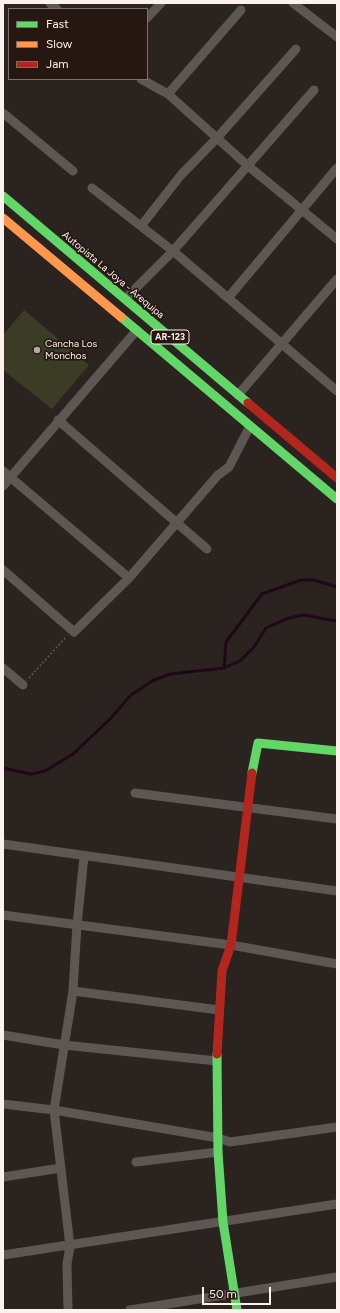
<!DOCTYPE html>
<html>
<head>
<meta charset="utf-8">
<style>
	body { margin:0 }
	#map { position:relative; width:340px; height:1313px; overflow:hidden; background:#2b231f; font-family:Figtree,sans-serif }
	canvas { display:block }
	.frame { position:absolute; inset:0; border:4px solid #fcf1ec; pointer-events:none }
	.legend { position:absolute; left:8px; top:8px; width:140px; height:72px; box-sizing:border-box; background:#261811; border:1px solid #7c6f69; margin:0; padding:5px 7px; list-style:none; font-size:12px; color:#fcf1ec }
	.legend li { display:flex; align-items:center; gap:8px; height:20px }
	.legend b { width:20px; border:1px solid #7c6f69 }
	.scale { position:absolute; left:202px; top:1287px; width:69px; height:18px; box-sizing:border-box; border:2px solid #fcf1ec; border-top:0; padding-left:5px; font-size:12px; line-height:14px; white-space:nowrap; color:#fcf1ec; -webkit-text-stroke:3px #261811; paint-order:stroke }
</style>
</head>
<body>
<div id="map">
<canvas width="340" height="1313"></canvas>
<div class="frame"></div>
<ul class="legend">
<li><b style="height:5px;background:#63d668"></b>Fast</li>
<li><b style="height:5px;background:#ff974d"></b>Slow</li>
<li><b style="height:5px;background:#b3261e"></b>Jam</li>
</ul>
<div class="scale">50 m</div>
</div>
<script>
const g = document.querySelector('canvas').getContext('2d');
g.lineJoin = 'round';
function paint(path, color) { g.fillStyle = color; g.fill(path, 'evenodd'); }
const toPath = rows => new Path2D(rows.map(r => 'M' + r).join(''));
function trace(path, color, width, dash) { g.strokeStyle = color; g.lineWidth = width; g.lineCap = dash ? 'butt' : 'round'; g.setLineDash(dash || []); g.stroke(path); }
function drawText(font, color, halo, rows, align = 'center') {
  g.font = font + ' Figtree,sans-serif'; g.lineWidth = 3.5; g.setLineDash([]); g.textBaseline = 'middle'; g.strokeStyle = halo; g.fillStyle = color; for (const [text, x, y, turn = 0] of rows) {
    g.save(); g.translate(x, y); g.rotate((+turn || 0) * Math.PI / 180); g.textAlign = isNaN(turn) ? turn : align; if (halo) g.strokeText(text, 0, 0); g.fillText(text, 0, 0); g.restore();
  }
}
paint(toPath([
	[24,310,89,365,52,409,3,370,3,335]
]), '#3b3c25');
trace(toPath([
	[224,668,226,642,262,594,301,580,314,580,337,587],
	[3,768,31,774,45,771,73,754,110,719,131,695,152,681,170,674,224,668,240,661,254,647,266,628,277,623,289,618,303,615,337,621]
]), '#1f0919', 3);
trace(toPath([
	[29,678,66,637]
]), '#605956', 1.5, [2, 2]);
trace(toPath([
	[50,3,57,9],
	[293,3,337,37],
	[147,18,161,3],
	[141,79,168,94,247,165,337,239],
	[168,94,241,10],
	[3,113,73,171],
	[92,188,173,251,337,391],
	[141,226,181,175,217,138,296,49],
	[228,298,337,168],
	[125,299,173,251,314,90],
	[238,395,337,279],
	[58,420,207,549],
	[3,471,129,578],
	[3,486,137,330],
	[3,570,74,632,129,578,218,475,229,467,250,426],
	[3,668,23,685],
	[135,793,337,819],
	[3,844,337,891],
	[3,915,231,945,337,964],
	[73,991,219,1010],
	[3,1035,64,1045,217,1061],
	[3,1104,54,1110,218,1138,230,1142,337,1127],
	[136,1162,218,1152],
	[3,1177,61,1168],
	[3,1255,337,1204],
	[68,1310,67,1264,70,1246,54,1110,73,991,77,925,84,856],
	[130,1310,337,1277]
]), '#5d5754', 9);
trace(toPath([
	[3,196,248,403],
	[121,317,337,499],
	[252,773,258,743,337,751],
	[217,1054,218,1152,223,1222,237,1310]
]), '#63d668', 9);
trace(toPath([
	[3,218,121,317]
]), '#ff974d', 9);
trace(toPath([
	[248,403,337,478],
	[217,1054,222,971,231,945,252,773]
]), '#b3261e', 9);
for (const [x, y, r, color] of [
	[37,350,4,"#b3a9a4"]
]) { const dot = new Path2D(); dot.arc(x, y, r, 0, 2 * Math.PI); g.fillStyle = color; g.fill(dot); trace(dot, '#261811', 1.5); }
for (const [x, y, w] of [
	[170,337,38]
]) { const box = new Path2D(); box.roundRect(x - w / 2, y - 7, w, 14, 3); g.fillStyle = '#261811'; g.fill(box); trace(box, '#fcf1ec', 1); }
drawText('bold 9px', '#fcf1ec', null, [
	["AR-123",170,337]
]);
drawText('10px', '#fcf1ec', '#261811', [
	["Autopista La Joya - Arequipa",113,275,40]
]);
drawText('10px', '#fcf1ec', '#261811', [
	["Cancha Los",45,344],
	["Monchos",45,356]
], 'left');
</script>
</body>
</html>
